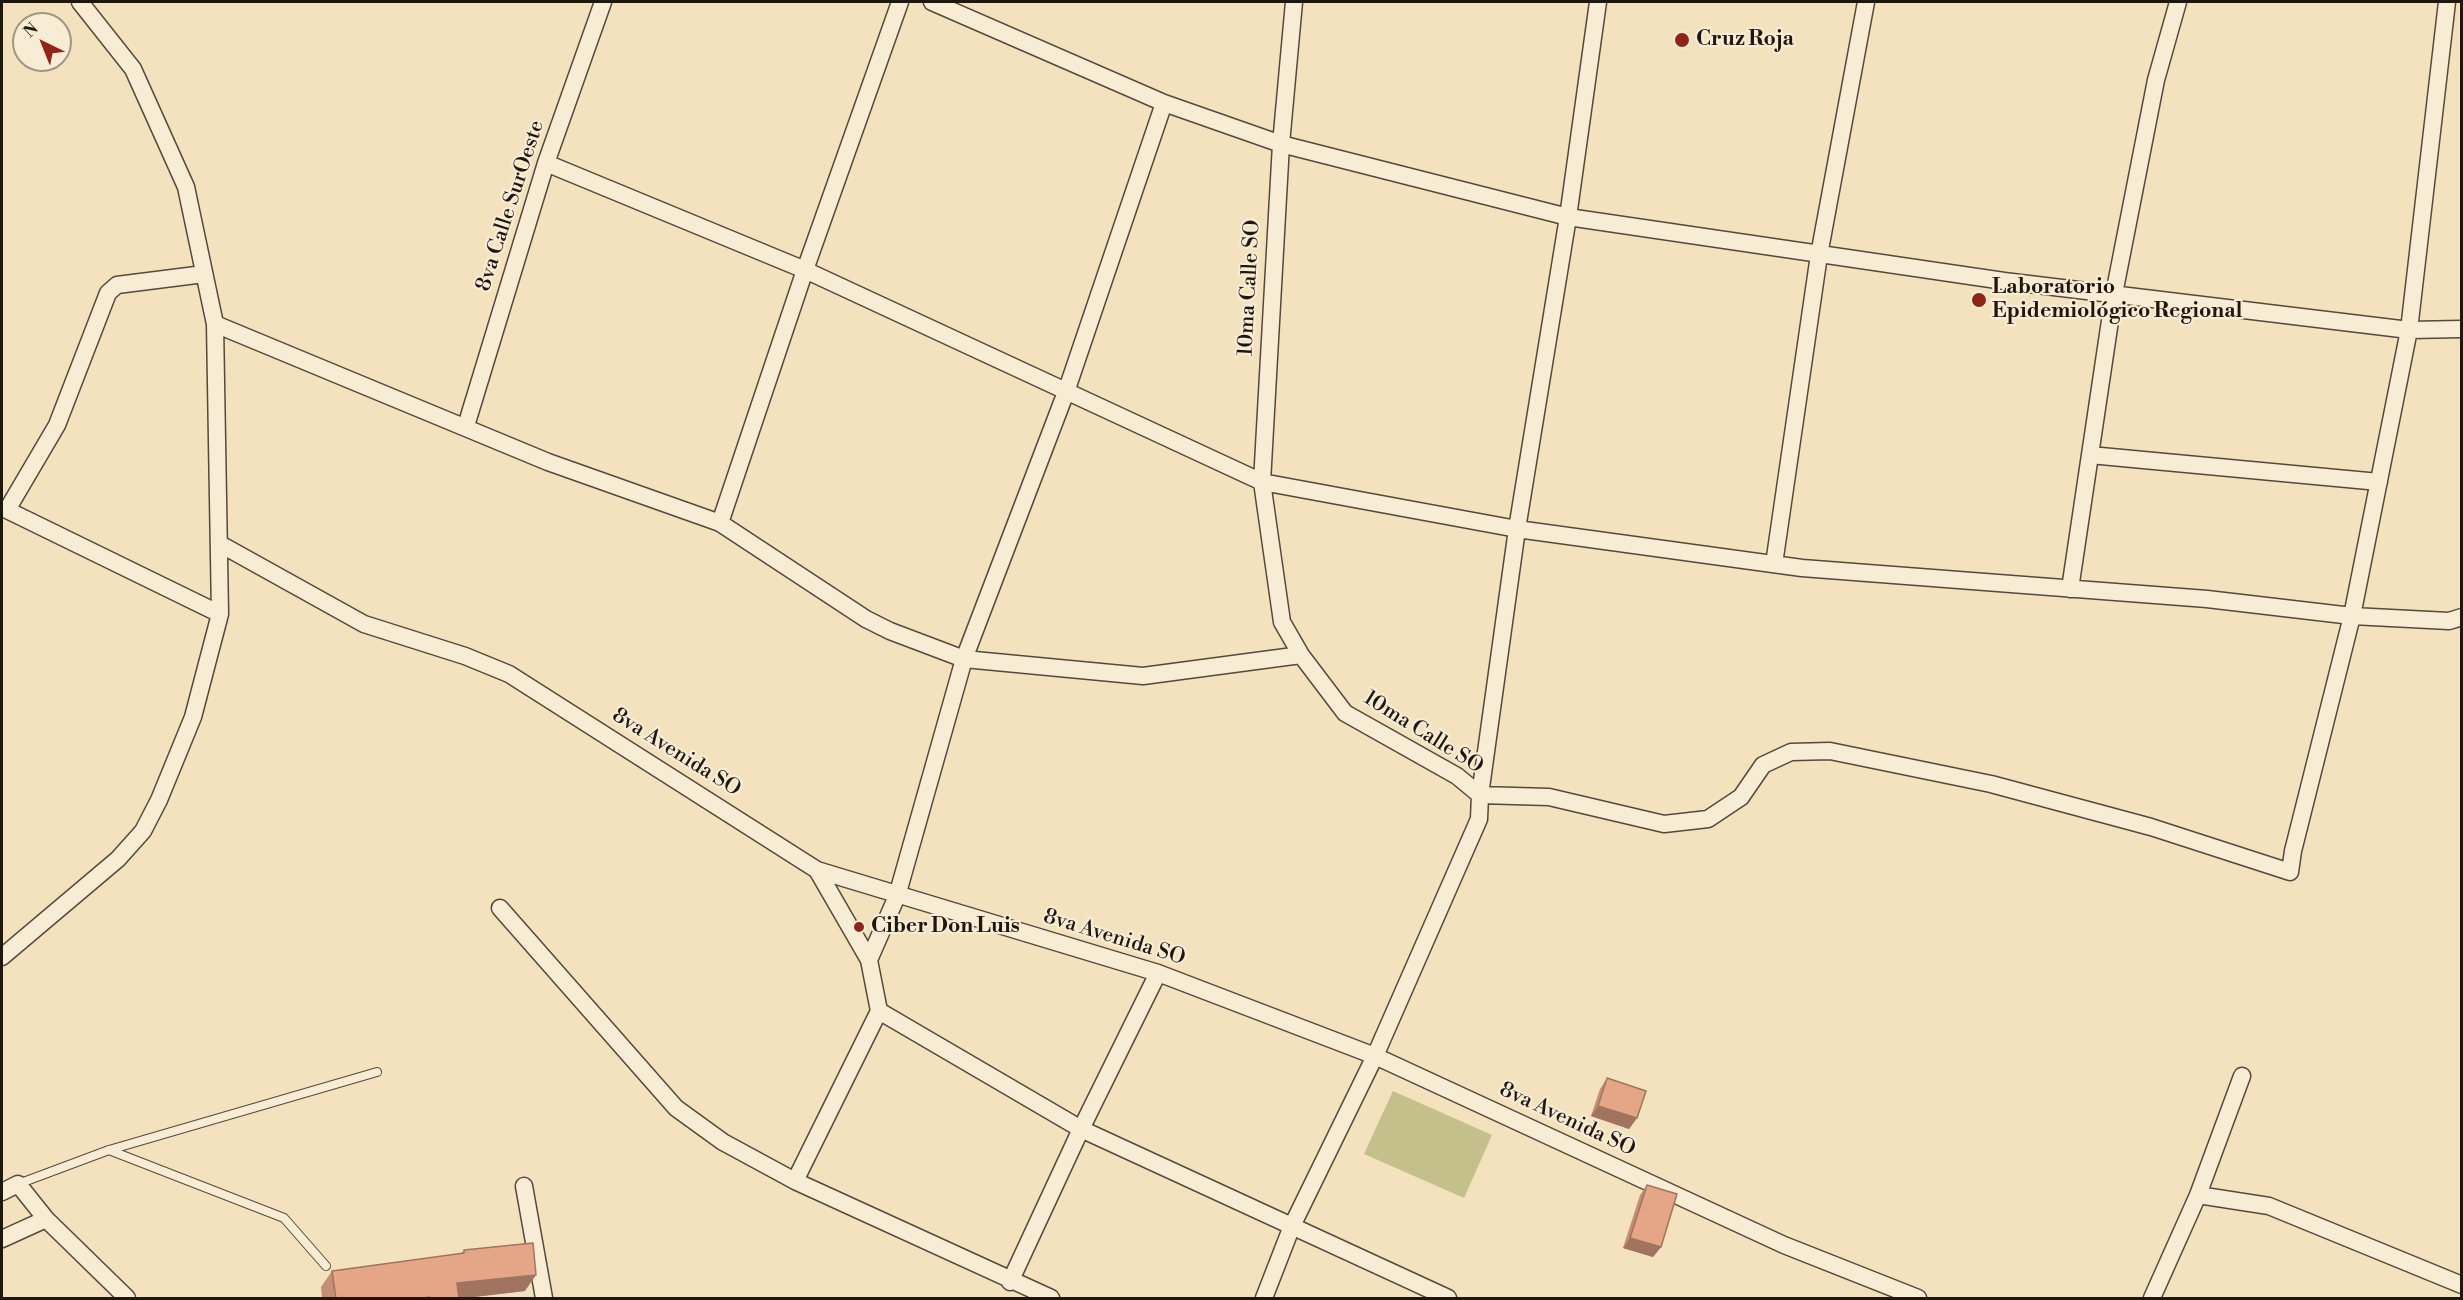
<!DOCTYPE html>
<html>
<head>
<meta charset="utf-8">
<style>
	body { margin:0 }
	#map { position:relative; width:2463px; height:1300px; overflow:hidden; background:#f4e2be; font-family:"Libre Bodoni",serif }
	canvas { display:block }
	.frame { position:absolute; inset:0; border:3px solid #1f160e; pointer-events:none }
	.north { position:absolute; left:12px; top:12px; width:60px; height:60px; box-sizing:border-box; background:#f8ecd5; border:2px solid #a19685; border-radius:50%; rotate:317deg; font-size:16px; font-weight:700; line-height:24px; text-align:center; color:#1f160e }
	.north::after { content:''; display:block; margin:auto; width:21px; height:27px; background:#8f2418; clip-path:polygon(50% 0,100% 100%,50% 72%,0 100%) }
</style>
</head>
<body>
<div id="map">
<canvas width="2463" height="1300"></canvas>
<div class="frame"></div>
<div class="north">N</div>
</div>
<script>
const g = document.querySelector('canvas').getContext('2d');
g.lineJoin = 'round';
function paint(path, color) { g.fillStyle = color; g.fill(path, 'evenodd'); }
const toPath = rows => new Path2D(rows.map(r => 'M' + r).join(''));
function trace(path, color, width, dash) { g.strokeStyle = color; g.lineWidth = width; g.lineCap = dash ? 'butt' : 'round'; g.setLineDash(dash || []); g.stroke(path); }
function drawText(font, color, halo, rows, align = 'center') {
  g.font = font + ' "Libre Bodoni",serif'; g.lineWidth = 4.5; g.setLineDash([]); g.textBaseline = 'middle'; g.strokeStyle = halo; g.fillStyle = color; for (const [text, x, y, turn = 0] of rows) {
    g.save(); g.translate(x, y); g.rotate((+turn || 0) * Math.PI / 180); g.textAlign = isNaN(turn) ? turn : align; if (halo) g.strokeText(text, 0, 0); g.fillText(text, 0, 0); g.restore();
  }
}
paint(toPath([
	[1393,1091,1492,1135,1464,1198,1364,1154]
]), '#c4c08c');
const lane = toPath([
	[109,1150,284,1218,326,1266],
	[18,1184,109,1150,377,1072]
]);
const street = toPath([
	[932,2,1164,103,1281,144,1568,217,2004,281,2409,330,2447,2],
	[1598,2,1568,217,1517,529,1480,795,1549,797,1664,824,1708,819,1741,797,1763,765,1791,752,1830,751,1991,784,2151,827,2290,872,2293,851,2352,616,2409,330,2462,329],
	[546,163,805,270,1262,482,1517,529,1802,568,2207,599,2352,616,2449,621,2462,617],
	[204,274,117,285,108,293,57,425,7,510,220,614],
	[215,324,548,462,720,523,866,619,890,631,964,659,1143,676,1301,655],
	[466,426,546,163,603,2],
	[2090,455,2379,482],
	[720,523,805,270,900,2],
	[220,544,364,624,465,656,509,674,817,870,1158,973,1375,1056,1784,1245,1918,1298],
	[1774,564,1819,255,1866,2],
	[2070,589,2114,294,2156,80,2178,2],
	[500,908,676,1108,723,1142,795,1181,1051,1298],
	[2,957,118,859,143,831,159,800,193,717,220,614,215,324,186,187,133,69,80,2],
	[869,960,897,896,964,659,1066,392,1164,103],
	[879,1011,1081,1129,1448,1298],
	[795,1181,879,1011,869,960,817,870],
	[524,1186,544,1298],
	[2,1192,18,1184,46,1219],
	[2198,1195,2269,1206,2462,1285],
	[2,1239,46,1219,127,1298],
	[1010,1282,1081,1129,1158,973],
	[1264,1298,1292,1226,1375,1056,1479,819,1480,795,1457,776,1345,713,1301,655,1282,622,1262,482,1281,144,1294,2],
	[2152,1298,2198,1195,2242,1076]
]);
trace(lane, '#54493a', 10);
trace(street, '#54493a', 19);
trace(lane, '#f8ecd5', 8);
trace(street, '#f8ecd5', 16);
paint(toPath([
	[1607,1078,1637,1118,1629,1129,1591,1116,1600,1089],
	[1647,1185,1661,1247,1653,1257,1623,1248,1640,1195],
	[464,1250,525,1291,459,1299,322,1299,321,1287,332,1271,461,1254]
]), '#c48f74');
paint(toPath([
	[1598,1106,1637,1118,1629,1129,1591,1116],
	[1630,1238,1661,1247,1653,1257,1623,1248],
	[536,1275,525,1291,455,1299,457,1283]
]), '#a0745e');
const building = toPath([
	[1607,1078,1646,1091,1637,1118,1598,1106,1607,1078],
	[1647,1185,1677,1194,1661,1247,1630,1238,1647,1185],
	[533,1243,536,1275,457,1283,459,1299,430,1299,430,1297,417,1299,336,1299,332,1271,464,1253,464,1250,533,1243]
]);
paint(building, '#e4a687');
trace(building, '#a0745e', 1.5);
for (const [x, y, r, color] of [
	[1682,40,8,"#8f2418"],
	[1979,300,8,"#8f2418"],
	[859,927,6,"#8f2418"]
]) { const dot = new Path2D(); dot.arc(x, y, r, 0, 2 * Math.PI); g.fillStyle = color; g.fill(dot); trace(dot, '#f8ecd5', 2); }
drawText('bold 21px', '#1f160e', '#f8ecd5', [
	["Cruz Roja",1696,40],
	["Laboratorio",1992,288],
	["Epidemiológico Regional",1992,312],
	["Ciber Don Luis",871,927]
], 'left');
drawText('21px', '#1f160e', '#f8ecd5', [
	["8va Calle SurOeste",511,206,-72],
	["10ma Calle SO",1250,288,-87],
	["10ma Calle SO",1423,733,32],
	["8va Avenida SO",676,753,32],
	["8va Avenida SO",1114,938,17],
	["8va Avenida SO",1567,1120,25]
]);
</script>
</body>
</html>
